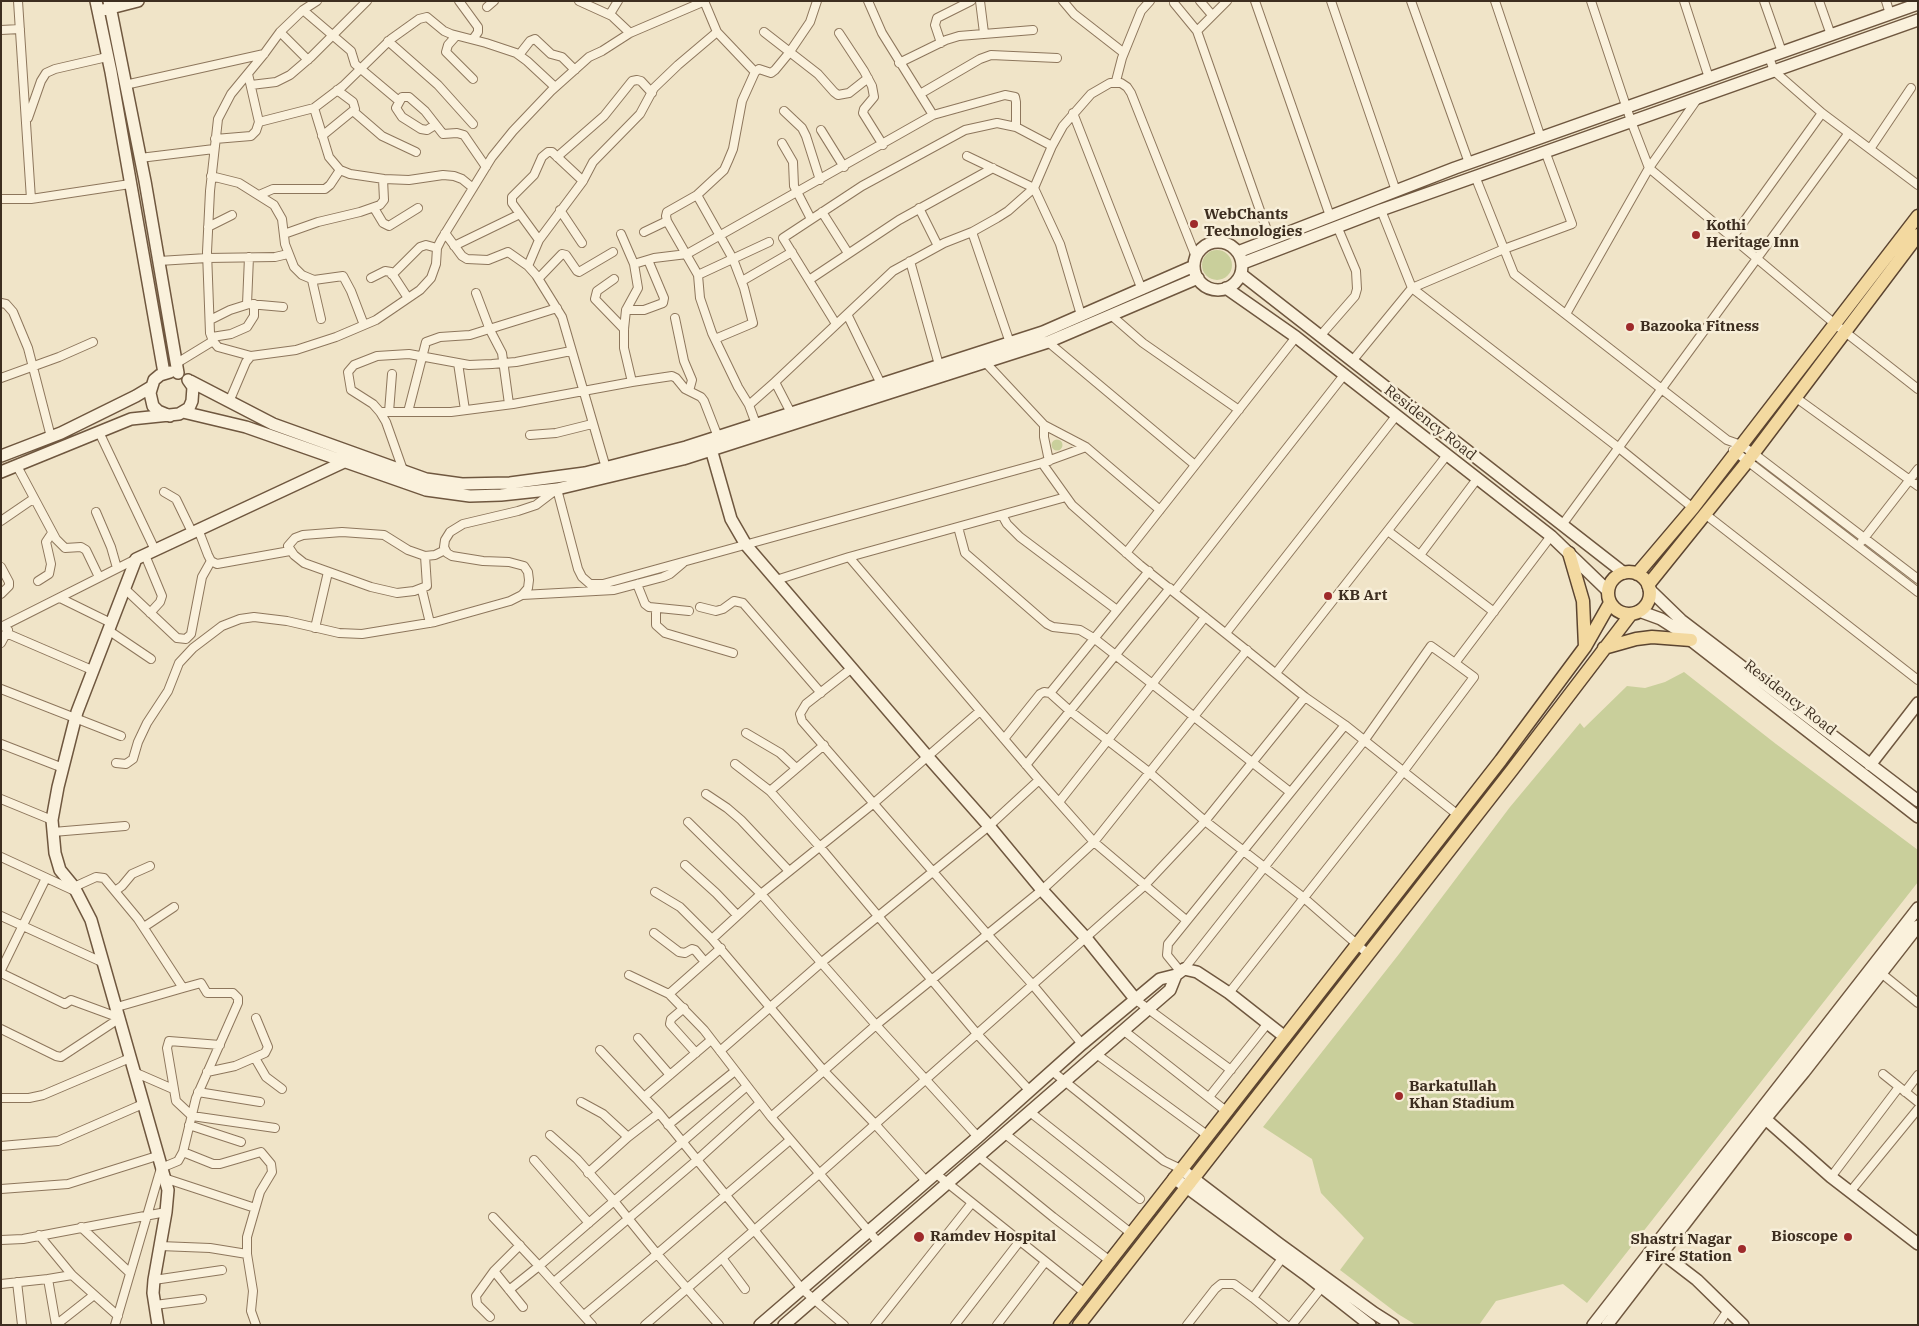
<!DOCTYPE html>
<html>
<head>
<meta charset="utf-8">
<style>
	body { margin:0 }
	#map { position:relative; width:1919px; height:1326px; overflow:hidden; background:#f0e4c8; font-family:"IBM Plex Serif",serif }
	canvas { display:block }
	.frame { position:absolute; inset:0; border:2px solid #3d2e20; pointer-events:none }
</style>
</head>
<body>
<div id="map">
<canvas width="1919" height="1326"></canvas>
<div class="frame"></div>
</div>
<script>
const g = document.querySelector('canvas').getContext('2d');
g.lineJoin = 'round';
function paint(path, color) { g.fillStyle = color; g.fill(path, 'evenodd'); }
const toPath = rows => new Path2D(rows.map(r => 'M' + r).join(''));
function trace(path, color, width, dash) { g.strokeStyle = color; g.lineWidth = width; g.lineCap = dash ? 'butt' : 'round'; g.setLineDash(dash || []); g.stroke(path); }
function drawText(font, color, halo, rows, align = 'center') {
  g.font = font + ' "IBM Plex Serif",serif'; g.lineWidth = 5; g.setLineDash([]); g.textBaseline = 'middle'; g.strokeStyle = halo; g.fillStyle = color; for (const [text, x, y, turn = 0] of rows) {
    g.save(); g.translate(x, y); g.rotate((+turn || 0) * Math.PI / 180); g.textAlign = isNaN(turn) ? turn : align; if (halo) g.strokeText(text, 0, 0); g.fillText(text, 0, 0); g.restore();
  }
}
paint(toPath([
	'1202 265a15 15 0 1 1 30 0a15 15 0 1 1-30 0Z',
	'1051.5 445a5.5 5.5 0 1 1 11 0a5.5 5.5 0 1 1-11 0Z',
	[1684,672,1776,744,1918,850,1918,882,1587,1303,1563,1284,1496,1301,1479,1325,1416,1325,1398,1314,1340,1270,1364,1238,1321,1193,1312,1159,1263,1127,1399,954,1510,807,1580,723,1584,728,1627,686,1645,688,1665,682]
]), '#c9cf9b');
const street = toPath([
	[18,1,31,199],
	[459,1,478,27,478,32,473,39],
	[579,1,612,16,630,33],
	[868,1,882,33,933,115],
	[980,1,984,33],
	[1063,1,1074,14,1124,53],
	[1200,1,1212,15],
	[1227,1,1197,31,1270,239],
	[1255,1,1330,216],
	[1331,1,1396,191],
	[1411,1,1469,163],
	[1495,1,1541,138],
	[1591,1,1631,121,1649,168,1835,324,1918,389],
	[1684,1,1709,78],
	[1764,1,1782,52],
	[1819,1,1831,35],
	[1886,1,1890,14],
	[1174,3,1197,31],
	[487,7,494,1],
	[303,10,351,51,355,64,399,101],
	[610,14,618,1],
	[1,30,20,29],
	[280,32,308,60],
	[717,32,755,72],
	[764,32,818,74,834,92,838,95,849,93,868,78],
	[839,33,864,71,872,86,874,97,864,109,863,113,883,145],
	[456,36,448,45,446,52,473,79],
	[388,41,438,85,473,124],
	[941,43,935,25,937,18,971,1],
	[519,55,530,41,535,39,551,54,562,57,575,70],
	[1769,57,1774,71,1822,113,1918,185],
	[899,63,946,40,959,36,1033,30],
	[248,74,259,122,314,108,343,86,391,39,419,19,427,17,444,31,451,34,486,43,516,53,527,61,555,87],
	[1116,81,1122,58,1141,11,1150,1],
	[125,85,264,54],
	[251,85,276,82,290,75,311,57,367,1],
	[920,94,980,59,991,55,1057,58],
	[314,108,329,157,340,170,350,174,384,179,409,180,443,175,454,176,462,179,473,188],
	[353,111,382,136,416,152],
	[784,111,802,128,806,136,820,180],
	[1073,113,1142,290],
	[28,118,41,81,46,73,55,69,107,57],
	[435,125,427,130,421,129,402,117,396,108,402,97,409,97,425,111,443,134,457,133,464,135,486,167],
	[821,130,844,167],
	[322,136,355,109,353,102,337,90],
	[215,139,251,136,256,131,259,122],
	[782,143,793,162,794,186,811,219],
	[1870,149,1911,88],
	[967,156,1034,188,1060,244,1081,315],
	[557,157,604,116,632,81,637,80,641,81,652,93],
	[140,158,214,149],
	[211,176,239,183,274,205,282,219,285,244,294,267,302,275,314,280,343,276,351,291,364,325],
	[1475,176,1514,274,1727,440,1741,445,1753,453,1918,579],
	[259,195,273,189,325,189,330,185,340,170],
	[697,195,667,212,666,216,667,221,698,275,700,298,712,333,738,387,749,405,756,424],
	[1,199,31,199,130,184],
	[374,208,383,223,389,226,418,208],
	[919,208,938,246],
	[560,210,582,243],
	[1381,210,1412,288,1619,448,1693,508],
	[822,212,848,253],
	[208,227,232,215],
	[644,232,667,221],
	[972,232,1010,343],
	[445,233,462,256,467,259,488,260,508,252,528,266],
	[284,234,318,222,360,212,380,205,384,200,383,179],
	[621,234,634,264],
	[1732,238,1822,113],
	[539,240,512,203,512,197,534,175,542,157,548,152,552,152,583,181],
	[454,246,520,214],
	[159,261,207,258,275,257,288,254],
	[910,261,939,365],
	[392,275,420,247,426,245,437,248],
	[698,275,769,242],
	[371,278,385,271,391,272,408,298],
	[539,278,562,254,566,255,577,271,579,272,613,252],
	[614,279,597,291,595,299,624,329],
	[312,280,321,319],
	[809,280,899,220,993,168],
	[742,281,792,252],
	[476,293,490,330,502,353,509,404],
	[1,303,6,304,13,312,28,348,51,437],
	[247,304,249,257],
	[626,310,644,310,663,303,664,298,648,260],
	[847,314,881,384],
	[1566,314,1649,168,1698,98],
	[1112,316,1143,343,1239,410],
	[675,318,684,361,692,380,689,391],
	[210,320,230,310,249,304,283,307],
	[836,324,783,238,862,186,965,130,997,123,1016,127,1052,146],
	[1321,335,1355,296,1357,289,1356,271,1337,226],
	[212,337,231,334,247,327,254,316,254,304],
	[715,339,753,323,744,288,733,259,697,195,724,170,728,161,733,149,742,101,755,72,759,69,771,73,775,70,789,53,810,22,817,1],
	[1048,342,1195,465],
	[251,356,218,347,213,341,210,333,207,252,210,191,218,119,231,94,264,54,280,32,303,10,317,1],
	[1353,360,1412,288,1504,249,1572,224,1545,151],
	[177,363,213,341],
	[458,363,465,410],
	[986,363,1044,425,1044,437,1049,461],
	[1,378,59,357,93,342],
	[632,382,624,348,624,329,626,310,638,288,634,264,654,258,687,254,933,115,1005,95,1015,97,1016,102,1016,127],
	[1795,397,1918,486],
	[229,402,246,362,251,356,296,350,336,337,376,320,420,290,431,278,436,264,437,248,441,240,492,157,513,131,551,91,589,57,602,51,630,33,705,1],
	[749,405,775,382],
	[380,412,451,412,513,404,632,382,672,376,676,378,685,389,701,397,704,401,718,437],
	[389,412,392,374],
	[408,412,426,342,440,337,470,335,557,308],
	[791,413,775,382,893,271,944,243,972,232,997,218,1008,211,1034,188,1052,146,1063,126,1091,94,1110,83,1121,83,1127,87,1131,93,1196,257],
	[1044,425,1086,447,1160,510],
	[99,432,155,550],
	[530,435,556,433,592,424],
	[1733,450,1918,592],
	[1042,463,1072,505,1140,565,1305,697,1345,725,1458,815],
	[17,466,56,539,65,548,81,547,86,550,99,577],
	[606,468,562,317,536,275,528,266,539,240,583,181,593,162,640,114,654,88,678,65,717,32,704,1],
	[403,470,386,422,380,412,373,404,351,390,348,372,354,365,377,356,409,354,469,365,492,364,516,362,571,351],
	[164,492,176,499,192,532],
	[96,512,111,547,117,568],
	[1705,514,1918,680],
	[1002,515,1007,524,1020,537,1117,610],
	[1,521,33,499],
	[1562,525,1848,134],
	[958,527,965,553,1047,624,1053,627,1080,630,1095,639,1290,792],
	[198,529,208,555,211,561,217,564,290,551],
	[1388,531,1494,612],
	[1862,541,1918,469],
	[1126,553,1296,337],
	[145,555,162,596,160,602,150,613],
	[1420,555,1477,479],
	[425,556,427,586,414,591,397,593,371,587,304,563,294,555,288,546,295,538,303,535,342,532,384,535,408,550,425,556,435,555,445,550],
	[849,557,1066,497],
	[1,567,9,582,9,586,1,594],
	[776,580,849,557,1039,780,1094,842,1186,920],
	[38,581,49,574,51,564,46,542,52,533],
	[637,584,645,604,649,607,689,611],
	[124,588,177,638,186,639,191,634,202,577,211,561],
	[422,590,430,623],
	[1174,592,1344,375],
	[522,595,614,590,663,577,670,574,683,563],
	[60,598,111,623],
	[700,607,716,611,723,609,734,601,743,603,821,693],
	[656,608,656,625,665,633,733,653],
	[1,627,136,559],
	[315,628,328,572],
	[108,630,151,659],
	[6,633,92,670],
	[1226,633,1396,416],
	[1,643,8,630],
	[852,668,806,704,800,714,802,721,988,935,1032,984,1082,1044],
	[1276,673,1447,455],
	[1,689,121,736],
	[1050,693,1149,571],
	[746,733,780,753,796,768],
	[1004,739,1040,694,1044,692,1050,693,1070,711,1150,773,1205,821,1304,898,1368,954],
	[1,744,63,768],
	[116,763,126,764,133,759,138,742,147,723,168,691,179,663,193,648,222,626,240,619,254,617,287,621,339,633,362,634,435,622,510,601,522,595,528,588,529,580,528,572,524,566,509,562,483,561,452,556,447,553,444,547,445,540,450,532,463,524,518,511,536,505,557,489,578,569,582,577,590,584,603,584,1042,463,1086,447],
	[735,764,770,791,820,847,978,1035,1030,1091],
	[1026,765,1170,588],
	[770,791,824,745],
	[706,794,727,808,741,820,789,871],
	[1,799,52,820],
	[1059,802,1205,617],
	[688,822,761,894,876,1025,978,1137],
	[53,832,125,826],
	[1,857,77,892],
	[685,865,716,893,737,915],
	[74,887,96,877,104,878,138,919,183,988,201,983,207,993,233,993,238,998,238,1003,196,1098,183,1152,178,1161,161,1168,115,1325],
	[115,891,122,886,132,874,150,866],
	[655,892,680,907,712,939,824,1071,875,1124,926,1181],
	[1,916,104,963],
	[144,927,174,907],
	[654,933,679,952,685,953,692,949,695,950,705,962],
	[712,939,761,894,874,803,980,711],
	[721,948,669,994,704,1030,771,1117,878,1242],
	[1184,969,1364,741,1431,646,1455,663,1551,536],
	[1,970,46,878],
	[1180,971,1167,955,1168,944,1345,725],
	[1,973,65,1004,71,1000,120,1018],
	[1881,973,1918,1003],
	[629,975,669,994],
	[1229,993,1403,772,1474,677,1455,663],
	[1136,1000,1231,1070],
	[117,1007,183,988],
	[684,1008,671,1019,670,1024,696,1053],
	[1,1029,56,1056,61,1057,120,1018],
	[1123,1030,1226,1111],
	[638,1038,670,1075],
	[220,1045,169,1041,167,1048,176,1101,192,1116,275,1128],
	[600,1050,659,1113,802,1289,844,1325],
	[720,1051,822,962,989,826,1039,780],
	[1095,1053,1207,1135],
	[255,1058,266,1077,282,1089],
	[1052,1071,1164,1161,1181,1169],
	[134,1072,173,1089],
	[207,1072,235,1066,265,1053,268,1047,256,1018],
	[1883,1074,1918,1102],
	[198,1092,260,1102],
	[1905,1092,1918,1075],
	[644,1097,711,1040],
	[1209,1097,1268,1023],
	[1,1098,29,1098,43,1095,130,1058],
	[581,1102,603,1114,628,1137],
	[1030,1112,1140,1199],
	[771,1117,876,1025,1042,890,1094,842,1247,650],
	[189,1125,241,1142],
	[668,1125,735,1071],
	[1004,1133,1132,1234],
	[550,1135,577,1159,614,1201,657,1254,790,1140],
	[1,1146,58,1141,143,1104],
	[183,1152,213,1164,220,1164,261,1152,271,1164,272,1172,260,1192,247,1237,247,1254,253,1291,251,1311,256,1325],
	[978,1156,1053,1217,1110,1261],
	[534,1160,589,1223],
	[588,1173,628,1137,659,1113],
	[935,1173,1085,1293],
	[1831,1177,1899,1087],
	[164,1178,255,1208],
	[1,1189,68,1184,157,1156],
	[1850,1192,1918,1109],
	[493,1217,539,1266,509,1290],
	[81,1227,130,1273],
	[39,1235,72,1275,118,1316],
	[1,1240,23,1239,166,1212],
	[160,1246,210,1248,247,1254],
	[1283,1257,1253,1298,1286,1325],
	[722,1258,745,1289],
	[494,1271,523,1307],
	[48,1279,72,1275],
	[154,1280,222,1270],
	[17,1282,22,1325],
	[554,1282,697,1160,760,1103],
	[1,1284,48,1279,56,1325],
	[155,1305,202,1299],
	[584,1315,657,1254,719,1325],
	[490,1317,477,1304,476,1296,494,1271,520,1245],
	[56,1325,94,1295],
	[592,1325,539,1266,747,1086],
	[645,1325,819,1174,1144,886,1205,821,1305,697],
	[875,1325,971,1204],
	[955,1325,1019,1242],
	[997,1325,1045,1262],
	[1187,1325,1215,1289,1221,1284,1234,1284,1253,1298],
	[1292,1325,1322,1287],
	[1718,1325,1728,1310]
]);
const secondary = toPath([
	[96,1,111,72,164,373],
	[109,1,145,181,178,373],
	[103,10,138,1],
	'1194 266a24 24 0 1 1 48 0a24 24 0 1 1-48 0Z',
	[1238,252,1455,168,1918,4],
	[1243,263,1381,210,1918,20],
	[1241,274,1624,573],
	[1226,288,1296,337,1551,536,1608,591],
	[170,372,160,375,154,380,150,393,153,406,158,411,170,416],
	[190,381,273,424,426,479,462,484,510,483,585,473,686,447,1043,332,1194,266],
	[183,412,246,427,426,490,470,496,501,495,557,489,683,459,1048,342,1198,278],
	[711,449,731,519,746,545,928,757,989,826,1042,890,1086,938,1136,1000],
	[1,456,61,433,136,396,151,387],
	[1,472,131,419,179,414,189,408,192,401,193,387,188,380],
	[1649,589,1681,620,1918,801],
	[1639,611,1661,619,1675,628,1918,817],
	[1870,765,1918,703],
	[1761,1115,1831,1177,1918,1244],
	[1181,1169,1278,1243,1374,1313,1393,1325],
	[1174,1178,1305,1274,1370,1325],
	[1658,1250,1697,1280,1743,1325],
	[158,1325,153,1293,154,1280,166,1212,168,1190,91,920,74,887,60,870,55,853,52,820,58,787,77,712,136,559,344,462],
	[760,1325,978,1137,1082,1044,1160,979,1176,975,1184,969,1197,972,1229,993,1285,1037],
	[784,1325,1170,990,1176,975],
	[1593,1325,1918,908],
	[1607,1325,1766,1118,1804,1072,1918,926]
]);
const primary = toPath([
	[1569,553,1583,601,1585,647],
	'1608 593a21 21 0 1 1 42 0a21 21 0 1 1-42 0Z',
	[1637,574,1693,508,1918,216],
	[1648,585,1747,462,1918,235],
	[1604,648,1636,639,1652,637,1691,640],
	[1060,1325,1501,760,1585,647,1610,603],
	[1079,1325,1512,770,1631,614]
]);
trace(street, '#8d765c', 10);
trace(secondary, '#6f573f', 14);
trace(primary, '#5b4430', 15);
trace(street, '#faf1dc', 8);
trace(secondary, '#faf1dc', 11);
trace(primary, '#f3d9a0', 12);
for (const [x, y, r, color] of [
	[1194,224,5,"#9e2a2b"],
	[1696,235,5,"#9e2a2b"],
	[1630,327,5,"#9e2a2b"],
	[1328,596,5,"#9e2a2b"],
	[1399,1096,5,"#9e2a2b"],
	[919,1237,6,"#9e2a2b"],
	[1848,1237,5,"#9e2a2b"],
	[1742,1249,5,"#9e2a2b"]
]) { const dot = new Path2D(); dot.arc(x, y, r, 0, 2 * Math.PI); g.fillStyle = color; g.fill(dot); trace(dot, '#f7eed8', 2); }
drawText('bold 15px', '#3d2e20', '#f7eed8', [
	["WebChants",1204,215],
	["Technologies",1204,232],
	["Kothi",1706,226],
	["Heritage Inn",1706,243],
	["Bazooka Fitness",1640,327],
	["KB Art",1338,596],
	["Barkatullah",1409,1087],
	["Khan Stadium",1409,1104],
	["Ramdev Hospital",930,1237],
	["Bioscope",1838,1237,"right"],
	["Shastri Nagar",1732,1240,"right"],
	["Fire Station",1732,1257,"right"]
], 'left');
drawText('15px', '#3d2e20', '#f7eed8', [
	["Residency Road",1430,423,38],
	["Residency Road",1790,698,38]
]);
</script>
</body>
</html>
